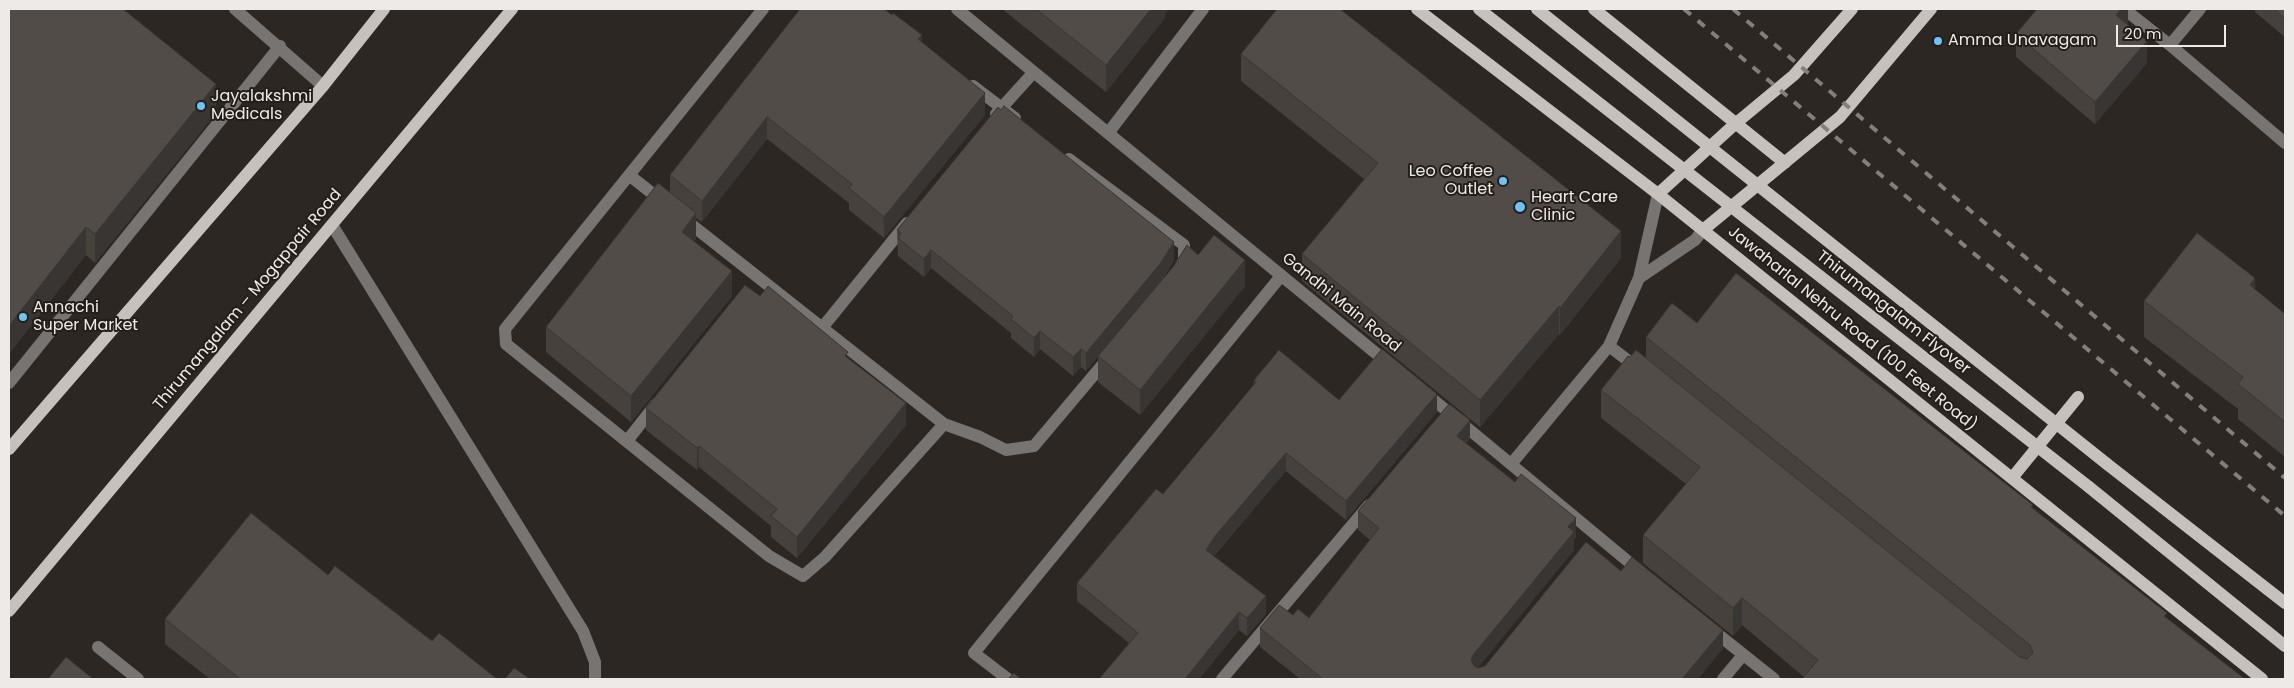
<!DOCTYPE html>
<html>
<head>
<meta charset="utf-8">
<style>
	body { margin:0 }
	#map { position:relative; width:2294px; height:688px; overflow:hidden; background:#2d2723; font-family:Poppins,sans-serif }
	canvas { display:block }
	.frame { position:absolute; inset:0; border:10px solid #eeeae7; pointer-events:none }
	.scale { position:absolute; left:2116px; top:25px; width:110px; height:22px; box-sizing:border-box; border:2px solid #eeeae7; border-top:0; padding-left:6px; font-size:15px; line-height:18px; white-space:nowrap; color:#eeeae7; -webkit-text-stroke:4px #231e1a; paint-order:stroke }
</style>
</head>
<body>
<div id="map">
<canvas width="2294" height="688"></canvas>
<div class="frame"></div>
<div class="scale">20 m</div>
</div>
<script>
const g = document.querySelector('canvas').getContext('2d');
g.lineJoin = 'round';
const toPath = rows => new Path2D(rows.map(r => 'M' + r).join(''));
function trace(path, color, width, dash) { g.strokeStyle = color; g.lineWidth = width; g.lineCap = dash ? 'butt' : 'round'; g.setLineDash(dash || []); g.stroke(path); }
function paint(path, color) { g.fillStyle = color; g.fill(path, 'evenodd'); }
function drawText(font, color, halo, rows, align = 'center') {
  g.font = font + ' Poppins,sans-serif'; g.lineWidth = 4; g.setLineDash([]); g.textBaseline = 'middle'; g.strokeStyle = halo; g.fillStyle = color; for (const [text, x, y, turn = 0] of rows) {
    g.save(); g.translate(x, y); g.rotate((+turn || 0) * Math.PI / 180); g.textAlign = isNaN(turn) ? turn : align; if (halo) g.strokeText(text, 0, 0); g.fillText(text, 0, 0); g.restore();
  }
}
trace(toPath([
	[235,9,323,86],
	[763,9,505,329,506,344,769,556,803,576,825,557,944,424,980,437,1006,450,1034,446,1109,357],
	[957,9,1389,364],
	[2124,9,2170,45,2285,143],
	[2170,45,2200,9],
	[973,86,1015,118],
	[996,114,1033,73],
	[1109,132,1203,9],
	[1069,159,1184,245,1184,260,1181,265],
	[629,175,663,202],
	[683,218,944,424],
	[332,225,583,631,595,662,595,679],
	[1639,278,1695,240,1703,230],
	[822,328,907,223],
	[1609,346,1639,369],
	[9,383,280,46],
	[1424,392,1642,573],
	[627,441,656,404],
	[1512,463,1609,346,1639,278,1658,194],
	[1710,628,1774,679],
	[98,647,138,679],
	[1008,679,974,653,1281,276],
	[1222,679,1369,505],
	[1723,679,1743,655]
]), '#777472', 12);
trace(toPath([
	[1417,9,1658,194,2262,679],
	[1594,9,1785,163],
	[1658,194,1735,124,1794,75,1852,9],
	[1703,230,1840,117,1931,9],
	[9,449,323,86,384,9],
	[2107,464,2285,603],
	[2012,478,2078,397],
	[2089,487,2285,646],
	[9,611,512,9]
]), '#c7c1bd', 12);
trace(toPath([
	[1684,9,2285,516],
	[1733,9,2285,478]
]), '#847f7c', 4, [9, 9]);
trace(toPath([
	[1479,9,2089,487],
	[1537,9,2107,464]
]), '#c7c1bd', 12);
paint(toPath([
	[9,9,216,113,95,263,86,255,9,354],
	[800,9,922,42,985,115,884,238,849,210,849,203,767,139,702,222,696,218,696,239,694,242,732,296,631,422,546,352,546,327,670,193,670,175],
	[1002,9,1169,9,1165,14,1165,18,1106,92],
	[2128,9,2128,23,2127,24,2147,63,2095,124,2016,57,2016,34],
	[2255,9,2285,9,2285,37,2255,12],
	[1241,54,1621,258,1560,335,1559,334,1480,427,1302,281,1302,254,1364,179,1241,81],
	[2285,66,2285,88,2284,87,2284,68],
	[897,230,1174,260,1161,282,1198,255,1245,286,1140,415,1098,382,1098,356,1086,371,1081,367,1073,376,1040,349,1034,357,1011,338,1011,333,931,268,924,277,898,256],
	[2255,289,2285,314,2285,457,2238,419,2238,409,2144,337,2144,301],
	[760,296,848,358,906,425,797,558,771,537,771,526,699,467,697,470,646,430,646,408],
	[1697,323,2033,508,2167,618,2245,679,1804,677,1742,625,1733,636,1643,563,1643,535,1686,484,1601,418,1601,390,1630,357,1646,358,1646,337],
	[1254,380,1339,400,1437,412,1346,520,1286,471,1214,556,1266,614,1247,636,1239,630,1199,679,1099,679,1129,643,1077,601,1077,583,1163,494,1254,385],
	[1470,439,1466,443,1576,537,1574,539,1574,550,1477,668,1485,666,1621,571,1723,648,1698,679,1300,679,1260,647,1260,628,1293,615,1309,618,1370,540,1358,530,1358,511],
	[328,575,432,641,497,679,210,679,165,644,165,619]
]), '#47413e');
paint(toPath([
	[1151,9,1169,9,1165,14,1165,18,1106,92,1106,65],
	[2121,9,2128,9,2128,23,2116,37,2116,15],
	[922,35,922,57,918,39],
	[2147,41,2147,63,2095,124,2095,102],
	[216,84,216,113,95,263,95,234],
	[985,93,985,115,884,238,884,217],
	[767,117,767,139,702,222,702,201],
	[696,213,696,239,682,258,682,232],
	[86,227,86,255,9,354,9,326],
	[1621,231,1621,258,1560,335,1560,308],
	[1174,242,1174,260,1160,282,1086,371,1086,353],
	[931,250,931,268,924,277,924,259],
	[1245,260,1245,286,1140,415,1140,390],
	[732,271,732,296,631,422,631,396],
	[2255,278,2255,314,2250,285],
	[1559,306,1559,334,1480,427,1480,400],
	[1040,331,1040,349,1034,357,1034,338],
	[1081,349,1081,367,1073,376,1073,357],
	[1437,394,1437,412,1346,520,1346,501],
	[906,403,906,425,797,558,797,537],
	[1470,420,1470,439,1457,454,1457,436],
	[699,446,699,467,697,470,697,448],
	[1286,453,1286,471,1215,554,1206,568,1206,550,1215,536],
	[1576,518,1576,537,1574,539,1574,550,1473,674,1471,660,1473,655],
	[1266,596,1266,614,1247,636,1247,618],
	[1742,598,1742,625,1733,636,1733,608],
	[1239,612,1239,630,1199,679,1185,679],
	[1723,630,1723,648,1698,679,1682,679]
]), '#393532');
const building = toPath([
	[9,9,123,9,216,84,95,234,86,227,9,326,9,9],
	[800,9,884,9,892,15,893,13,922,35,918,39,985,93,884,217,849,188,852,184,767,117,702,201,670,175,800,9],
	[1036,9,1151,9,1106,65,1036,9],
	[1277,9,1340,9,1621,231,1560,308,1559,306,1480,400,1302,254,1378,163,1241,54,1277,9],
	[2037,9,2121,9,2116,15,2147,41,2095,102,2016,34,2037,9],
	[2274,9,2285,9,2285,19,2274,9],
	[1004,106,1174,242,1160,264,1086,353,1081,349,1073,357,1040,331,1034,338,1011,319,1013,316,931,250,924,259,898,238,901,233,897,230,998,107,1001,110,1004,106],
	[658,183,696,213,682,232,732,271,631,396,546,327,658,183],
	[2197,233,2255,278,2250,285,2285,314,2285,422,2238,384,2243,377,2144,301,2197,233],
	[1214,235,1245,260,1140,390,1098,356,1173,267,1187,245,1198,255,1214,235],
	[1736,273,2033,505,2031,507,2167,613,2164,616,2245,679,1802,679,1818,660,1742,598,1733,608,1643,535,1700,467,1601,390,1628,356,1630,357,1636,350,2020,657,2027,659,2033,653,2030,645,1646,337,1672,303,1697,323,1736,273],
	[745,285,760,296,768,286,848,352,845,356,906,403,797,537,771,516,777,509,699,446,697,448,646,408,745,285],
	[1382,349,1437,394,1346,501,1286,453,1215,536,1206,550,1266,596,1247,618,1239,612,1185,679,1099,679,1138,633,1077,583,1156,489,1163,494,1256,382,1254,380,1279,350,1339,400,1382,349],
	[1449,404,1470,420,1457,436,1515,482,1521,474,1576,518,1568,527,1574,532,1473,655,1471,660,1474,666,1478,668,1485,666,1586,542,1621,571,1632,557,1723,630,1682,679,1323,679,1260,628,1279,605,1293,615,1298,609,1309,618,1379,528,1358,511,1449,404],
	[251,513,328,575,335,566,432,641,439,633,497,679,240,679,165,619,251,513],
	[66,657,93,679,48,679,66,657],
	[514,668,530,679,505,679,514,668],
	[1014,673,1021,679,1008,679,1014,673]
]);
paint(building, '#524c48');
trace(building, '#393532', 1);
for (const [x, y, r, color] of [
	[1938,41,5,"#70c2f4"],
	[201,106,5,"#70c2f4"],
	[1503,181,5,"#70c2f4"],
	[1520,207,6,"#70c2f4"],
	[23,317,5,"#70c2f4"]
]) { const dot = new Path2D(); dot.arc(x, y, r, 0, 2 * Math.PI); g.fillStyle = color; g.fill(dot); trace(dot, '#231e1a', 2); }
drawText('16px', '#eeeae7', '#231e1a', [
	["Amma Unavagam",1948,41],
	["Jayalakshmi",211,97],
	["Medicals",211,115],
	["Leo Coffee",1493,172,"right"],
	["Outlet",1493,190,"right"],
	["Heart Care",1531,198],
	["Clinic",1531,216],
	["Annachi",33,308],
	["Super Market",33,326]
], 'left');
drawText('16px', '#eeeae7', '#231e1a', [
	["Thirumangalam – Mogappair Road",248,300,-50],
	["Gandhi Main Road",1341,303,39],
	["Thirumangalam Flyover",1893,313,38],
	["Jawaharlal Nehru Road (100 Feet Road)",1852,329,39]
]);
</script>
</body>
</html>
